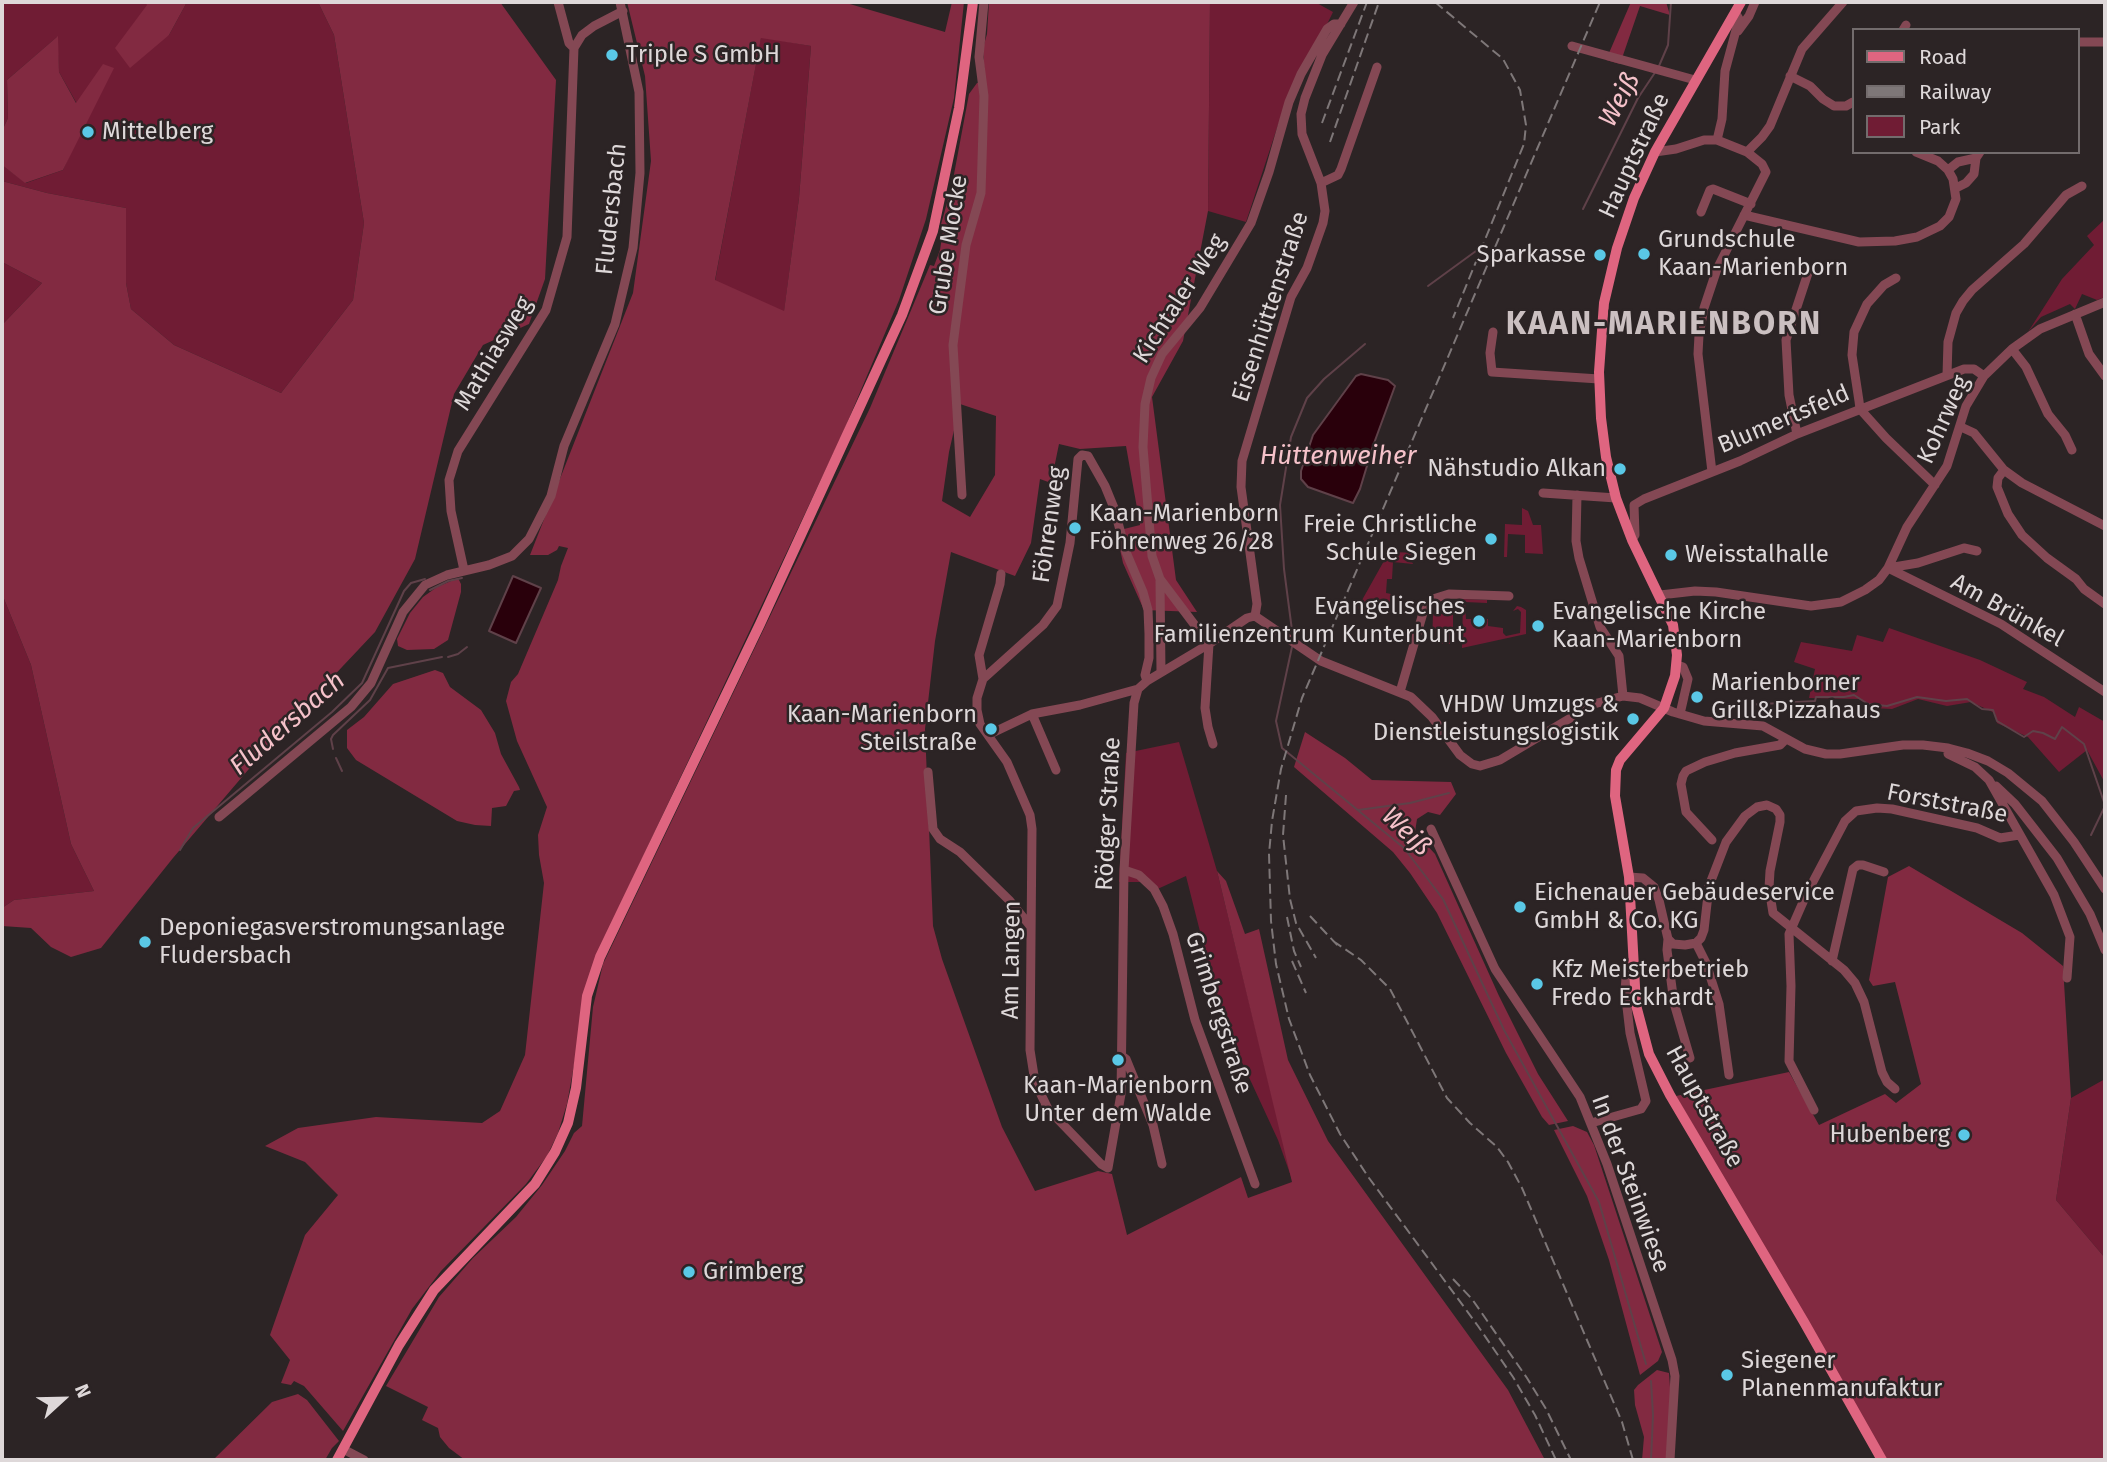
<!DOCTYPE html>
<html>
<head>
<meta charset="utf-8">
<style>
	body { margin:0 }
	#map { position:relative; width:2107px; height:1462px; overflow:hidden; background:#2c2425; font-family:"Fira Sans",sans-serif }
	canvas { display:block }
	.frame { position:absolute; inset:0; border:4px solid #ded8d9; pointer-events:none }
	.legend { position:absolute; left:1852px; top:28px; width:228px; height:126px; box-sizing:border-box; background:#2c2425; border:2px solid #736c6d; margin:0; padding:9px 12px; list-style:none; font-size:21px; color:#ded8d9 }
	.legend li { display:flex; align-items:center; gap:14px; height:35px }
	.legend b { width:35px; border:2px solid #736c6d }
	.north { position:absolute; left:28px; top:1364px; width:70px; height:70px; -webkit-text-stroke:5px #2c2425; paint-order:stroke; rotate:68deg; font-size:19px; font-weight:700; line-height:28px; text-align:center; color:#ded8d9 }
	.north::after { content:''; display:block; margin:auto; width:24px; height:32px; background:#ded8d9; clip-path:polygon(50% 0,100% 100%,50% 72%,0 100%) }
</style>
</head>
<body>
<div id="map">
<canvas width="2107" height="1462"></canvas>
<div class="frame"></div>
<ul class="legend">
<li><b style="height:9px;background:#df6580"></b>Road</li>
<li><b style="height:9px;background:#7e7778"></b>Railway</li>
<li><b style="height:19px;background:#701c34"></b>Park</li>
</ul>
<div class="north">N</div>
</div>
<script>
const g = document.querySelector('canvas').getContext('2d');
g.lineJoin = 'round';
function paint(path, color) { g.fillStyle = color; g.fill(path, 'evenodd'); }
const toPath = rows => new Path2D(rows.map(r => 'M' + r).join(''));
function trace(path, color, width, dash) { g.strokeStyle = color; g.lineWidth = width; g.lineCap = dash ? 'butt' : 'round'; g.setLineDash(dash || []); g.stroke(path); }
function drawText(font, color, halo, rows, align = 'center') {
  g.font = font + ' "Fira Sans",sans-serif'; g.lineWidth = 5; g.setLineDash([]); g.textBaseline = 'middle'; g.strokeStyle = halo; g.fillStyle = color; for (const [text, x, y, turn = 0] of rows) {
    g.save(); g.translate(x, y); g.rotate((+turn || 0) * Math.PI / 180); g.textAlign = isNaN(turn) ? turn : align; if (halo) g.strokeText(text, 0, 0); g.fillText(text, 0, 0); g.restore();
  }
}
paint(toPath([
	[2,2,68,2,69,4,145,2,148,5,116,48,169,35,187,2,318,2,334,35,364,223,353,300,281,393,174,345,131,309,126,283,126,208,47,193,2,181,2,165,26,183,63,170,77,138,103,65,77,104,59,72,57,37,7,80,8,118,2,131],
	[1210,2,1315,2,1333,12,1278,125,1246,222,1208,211],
	[761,37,811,46,799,198,784,312,715,281],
	[2105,219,2105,297,2097,300,2082,294,2075,309,2070,304,2041,317,2028,332,2062,279,2094,245,2087,236],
	[2,262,42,283,2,325],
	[1522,508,1528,511,1533,525,1541,525,1543,554,1525,553,1525,535,1508,534,1507,557,1504,557,1505,524,1522,525],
	[1389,552,1424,553,1424,555,1409,555,1413,564,1393,562,1392,579,1387,579,1386,593,1391,594,1391,605,1357,609],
	[2,594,31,665,71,844,94,891,14,900,2,908],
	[1463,599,1487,600,1487,603,1465,602,1466,619,1488,619,1488,626,1503,628,1503,633,1506,636,1520,633,1521,612,1518,609,1513,611,1517,606,1521,607,1526,610,1526,634,1462,648],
	[1433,614,1453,614,1453,644,1432,644],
	[1889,628,1980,660,2027,682,2023,689,2044,697,2075,717,2079,707,2105,722,2105,783,2087,750,2059,772,2028,737,1997,723,1995,713,1971,702,1947,706,1918,699,1892,709,1873,708,1859,699,1809,698,1815,669,1794,662,1801,642,1852,651,1857,635,1883,642],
	[1179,742,1217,871,1293,1182,1278,1140,1241,1060,1216,995,1186,876,1151,892,1142,882,1119,882,1126,753],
	[2105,1079,2105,1258,2056,1200,2071,1098]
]), '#701c34');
paint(toPath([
	[145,2,187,2,169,35,130,68,115,48,147,5],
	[318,2,500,2,556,80,545,279,529,324,483,345,454,394,415,559,375,632,277,736,173,858,101,948,71,957,51,947,31,928,2,926,2,908,14,900,94,891,71,844,31,665,2,594,2,325,42,283,2,262,2,181,47,193,126,208,126,283,131,309,174,345,281,393,353,300,364,223,334,35],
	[627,2,843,2,945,32,952,2,964,2,954,98,926,219,899,300,842,435,605,937,576,1054,567,1104,558,1133,547,1156,526,1184,441,1271,412,1309,343,1431,304,1386,294,1381,291,1385,281,1383,290,1360,270,1335,305,1235,338,1195,305,1162,265,1146,298,1128,376,1117,482,1123,500,1111,525,1055,544,883,539,855,538,835,547,807,517,741,506,701,511,682,518,674,558,580,561,566,568,548,559,546,557,550,548,555,530,555,633,293,651,161,645,76],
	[761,38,811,46,799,198,784,311,715,280],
	[989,2,1210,2,1208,211,1183,341,1152,397,1176,580,1197,612,1144,610,1123,563,1116,531,1140,525,1126,446,1080,449,1059,444,1051,483,1040,479,1031,543,1015,576,951,552,935,641,925,729,933,926,942,959,1002,1127,1035,1191,1098,1171,1112,1174,1127,1235,1241,1177,1248,1198,1292,1182,1217,871,1226,881,1245,934,1259,929,1288,1060,1328,1141,1508,1390,1545,1460,465,1460,449,1448,440,1437,438,1428,422,1420,428,1407,386,1386,439,1297,473,1258,516,1217,542,1185,565,1151,574,1133,582,1126,593,1007,603,964,870,408,930,265,934,266,940,250,943,231,940,228,952,185,969,94,977,83,985,82,983,48,987,34],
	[960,404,996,416,995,475,970,517,942,501,949,452],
	[1631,2,1666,2,1670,15,1640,6,1620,64,1606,60],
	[58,36,59,72,76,103,103,64,114,68,63,170,25,183,2,165,2,131,8,118,7,80],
	[458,578,461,584,461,592,448,640,434,649,407,650,398,646,397,639,410,613,423,597,437,587],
	[435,670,443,673,450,687,481,710,495,733,501,754,519,787,520,790,514,791,506,806,492,808,491,826,475,825,457,821,356,760,347,748,347,730,364,717,393,684],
	[1305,732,1345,758,1372,780,1451,782,1456,794,1440,815,1428,812,1417,819,1415,832,1435,854,1499,996,1538,1074,1568,1121,1549,1125,1542,1117,1506,1053,1437,913,1410,873,1393,852,1294,767],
	[1909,866,2022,933,2063,966,2071,1098,2056,1200,2105,1258,2105,1460,1887,1460,1676,1096,1789,1072,1819,1125,1885,1094,1896,1103,1921,1084,1895,982,1873,986,1869,980,1888,877],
	[1573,1126,1587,1132,1594,1145,1662,1352,1658,1361,1640,1375,1609,1260,1587,1196,1554,1130],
	[1657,1370,1669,1373,1671,1401,1666,1460,1642,1460,1644,1437,1635,1405,1634,1390,1638,1385],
	[298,1394,307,1400,339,1441,332,1448,325,1460,213,1460,272,1402]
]), '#822a41');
const water = toPath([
	[1361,374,1388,380,1395,386,1373,446,1360,489,1353,503,1308,487,1301,479,1301,471,1313,435,1356,376,1361,374],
	[513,576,541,588,516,643,489,631,513,576]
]);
paint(water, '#29000b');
trace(water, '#5f4149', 2);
trace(toPath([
	[1659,66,1668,45,1671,2],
	[1583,209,1638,98,1656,71],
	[1428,286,1476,251],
	[430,590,448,581,462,578],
	[1293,638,1284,569,1280,505,1291,437,1307,398,1324,379,1365,344],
	[1292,647,1276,721,1282,748,1404,848,1443,899,1504,1030,1599,1202,1646,1364],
	[448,657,458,654,467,647],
	[1746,705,1815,701,1816,697,1844,697,1854,695,1868,704,1887,706,1917,697,1946,701,1967,699,1982,709,1993,710,1997,721,2024,737,2033,731,2043,733,2055,739,2062,727,2084,744,2105,805],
	[333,749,331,739,333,735,370,700,388,668,442,657],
	[336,758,342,771],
	[1358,810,1410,803,1449,793],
	[2091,835,2105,806],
	[180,850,193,828,332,712,362,683,404,591,411,583,425,579],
	[1651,1381,1653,1415,1651,1460]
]), '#5f4149', 2);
trace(toPath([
	[558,2,569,43,574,48],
	[1903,30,1906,25],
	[1738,31,1749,16,1755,2],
	[2077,42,2105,42],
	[1572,46,1695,80],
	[1790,76,1810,86,1823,99,1834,106,1846,106,1853,102],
	[1717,140,1722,119,1725,71,1739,19,1735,12],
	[1655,152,1676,149,1704,140,1717,140,1747,152,1762,164,1766,172,1717,269,1704,308,1699,335,1698,354,1712,472],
	[1747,152,1762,137,1770,126,1802,49,1843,2],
	[1948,170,1958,162,1976,158],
	[1321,183,1338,175,1341,169,1377,67],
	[1956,188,1966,183,1974,174,1976,158,1980,152],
	[1701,212,1710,190,1713,189,1751,204],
	[1744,215,1859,242,1895,241,1917,237,1940,226,1949,217,1956,199,1953,179,1948,170,1938,161,1916,152],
	[1896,278,1884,285,1867,304,1854,332,1852,355,1859,401,1860,409,1886,438,1935,485],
	[2075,314,2089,354,2105,376],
	[1493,332,1490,353,1492,372,1599,379],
	[2012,349,2026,367,2048,414,2065,435,2072,450],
	[1947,375,1948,342,1956,313,1963,301,1972,290,2024,244,2066,195,2082,186],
	[1961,427,1974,433,2004,470,2022,483,2105,526],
	[1797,434,1789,395,1786,340,1809,270],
	[2004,470,1998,478,1997,487,2008,514,2022,535,2047,558,2076,579,2084,589,2105,604],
	[1543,493,1616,498],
	[962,495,953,345,966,245,981,193,984,96,979,57,984,2],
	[1577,495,1576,541,1579,558,1600,627,1619,656,1623,696],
	[1632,540,1635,535,1634,505,1644,499,1740,461,1797,434,1964,369,1974,369,1984,376],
	[1888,568,2001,624,2105,692],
	[1888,568,1918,563,1964,548,1977,551],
	[464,570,451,511,449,480,458,451,546,310,567,237,574,48,582,35,594,26,623,11],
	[1160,581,1161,672],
	[1660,595,1695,591,1716,592,1811,606,1841,602,1865,590,1879,580,1888,568,1907,527,1947,466,1966,406,1984,376,2012,349,2040,329,2105,302],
	[1255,616,1321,661,1411,697,1432,717,1460,755,1472,764,1480,766,1500,760,1594,704,1623,696,1640,698,1673,712,1704,721,1763,726,1805,749,1826,754,1840,754,1903,745,1923,745,1948,748,1967,753,1988,761,2008,773,2042,801,2074,842,2105,889],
	[1255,616,1257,604,1241,487,1242,461,1291,297,1307,268,1323,223,1325,211,1321,183,1302,134,1301,114,1305,98,1322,55,1354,2],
	[1209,644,1160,579,1152,556,1143,447,1145,404,1151,378,1162,354,1200,308,1251,223,1269,172,1289,102,1301,74,1327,29,1334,24,1341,24],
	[1209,644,1205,708,1208,727,1213,744],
	[1677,665,1683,667,1688,679,1680,714],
	[983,679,979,655,1000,584,1001,574],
	[1147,681,1145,675,1149,658,1149,634,1148,610,1143,592,1126,552,1114,508,1105,486,1088,456,1082,455,1078,459,1070,543,1057,606,1043,625,983,679,977,698,977,710,980,724,1007,762,1030,815,1032,829,1030,1050,1035,1082,1048,1109,1101,1164,1108,1168,1121,1094,1124,870,1134,703,1138,689,1147,681,1209,644,1247,618,1255,616],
	[1400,692,1423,613,1433,599,1449,594,1509,596],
	[1032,714,1056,770],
	[988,735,1032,714,1080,705,1138,689],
	[1948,748,1948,754,1975,767,1989,780,2054,895,2070,937,2067,978],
	[928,772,933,829,940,839,960,852,1010,901,1031,927],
	[1996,786,2015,804,2057,858,2090,914,2105,950],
	[219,817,351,707,371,683,403,612,425,585,447,575,489,565,512,556,529,539,551,496,564,446,615,324,633,248,640,173,639,92,620,2],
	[1431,829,1495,969,1580,1097,1607,1164,1672,1360,1675,1376,1670,1460],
	[1712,840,1686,812,1681,784,1683,776,1686,771,1705,762,1735,753,1780,745,1786,739],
	[1124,870,1139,875,1154,889,1163,906,1173,934,1195,1020,1255,1184],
	[1629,877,1643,878,1654,887,1659,900,1668,939,1673,944,1685,945,1696,943,1701,938,1704,930,1709,886,1726,842,1745,816,1757,807,1767,805,1776,809,1780,815,1780,822,1770,871,1769,888,1773,913,1844,970,1855,983,1864,1002,1882,1072,1887,1082,1895,1089],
	[1668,939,1667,950,1674,1003,1690,1058],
	[1696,943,1706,963,1719,1004,1729,1075],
	[1832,961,1853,869,1858,865,1863,865,1884,872],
	[1122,1056,1126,1059,1153,1125,1162,1164],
	[1814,1110,1789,1061,1791,986,1789,934,1807,893,1845,821,1856,811,1877,808,1892,809,1977,828,2000,838,2019,835],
	[1591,1123,1641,1109,1646,1101,1630,1033,1625,990,1627,967,1633,961],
	[343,1449,364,1460]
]), '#844854', 9);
trace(toPath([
	[1741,2,1655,152,1634,198,1617,248,1604,303,1599,372,1601,418,1606,457,1616,498,1632,540,1673,625,1677,655,1675,676,1664,708,1620,760,1616,770,1615,796,1629,877,1636,1005,1649,1054,1670,1095,1804,1322,1882,1460],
	[337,1460,399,1345,434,1290,535,1184,555,1152,568,1123,576,1088,587,996,600,957,760,624,902,315,933,231,959,108,973,2]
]), '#df6580', 10);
trace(toPath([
	[1435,2,1503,59,1520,90,1526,125,1524,144,1453,318],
	[1322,123,1367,2],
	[1330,142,1379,2],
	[1286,795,1283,835,1290,899,1296,923,1316,958],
	[1310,916,1340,948],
	[1287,917,1294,951,1301,967],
	[1333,941,1361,960,1390,989,1447,1098,1470,1123,1497,1147,1508,1162,1522,1188,1622,1422,1633,1460],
	[1292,961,1306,993],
	[1453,1279,1472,1299,1527,1378,1546,1409,1571,1460],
	[1556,1460,1535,1415,1513,1377,1478,1326,1369,1178,1340,1134,1310,1075,1289,1019,1276,964,1271,921,1269,854,1272,821,1281,769,1302,698,1600,2]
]), '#7e7778', 2, [10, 5]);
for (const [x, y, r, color] of [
	[612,55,7,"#5ac8e6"],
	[88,132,7,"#5ac8e6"],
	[1644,254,7,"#5ac8e6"],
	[1600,255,7,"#5ac8e6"],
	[1620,469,7,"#5ac8e6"],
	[1075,528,7,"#5ac8e6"],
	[1491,539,7,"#5ac8e6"],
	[1671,555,7,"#5ac8e6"],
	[1479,621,7,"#5ac8e6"],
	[1538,626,7,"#5ac8e6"],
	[1697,697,7,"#5ac8e6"],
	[1633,719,7,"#5ac8e6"],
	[991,729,7,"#5ac8e6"],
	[1520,907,7,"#5ac8e6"],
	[145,942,7,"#5ac8e6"],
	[1537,984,7,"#5ac8e6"],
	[1118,1060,7,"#5ac8e6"],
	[1964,1135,7,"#5ac8e6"],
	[689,1272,7,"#5ac8e6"],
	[1727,1375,7,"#5ac8e6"]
]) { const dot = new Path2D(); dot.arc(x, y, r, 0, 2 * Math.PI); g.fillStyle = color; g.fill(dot); trace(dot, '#2c2425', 2.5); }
drawText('24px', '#ded8d9', '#2c2425', [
	["Triple S GmbH",626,55],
	["Mittelberg",102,132],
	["Grundschule",1658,240],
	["Kaan-Marienborn",1658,268],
	["Sparkasse",1586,255,"right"],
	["Nähstudio Alkan",1606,469,"right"],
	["Kaan-Marienborn",1089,514],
	["Föhrenweg 26/28",1089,542],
	["Freie Christliche",1477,525,"right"],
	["Schule Siegen",1477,553,"right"],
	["Weisstalhalle",1685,555],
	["Evangelisches",1465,607,"right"],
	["Familienzentrum Kunterbunt",1465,635,"right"],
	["Evangelische Kirche",1552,612],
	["Kaan-Marienborn",1552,640],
	["Marienborner",1711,683],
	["Grill&Pizzahaus",1711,711],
	["VHDW Umzugs &",1619,705,"right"],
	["Dienstleistungslogistik",1619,733,"right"],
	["Kaan-Marienborn",977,715,"right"],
	["Steilstraße",977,743,"right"],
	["Eichenauer Gebäudeservice",1534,893],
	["GmbH & Co. KG",1534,921],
	["Deponiegasverstromungsanlage",159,928],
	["Fludersbach",159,956],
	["Kfz Meisterbetrieb",1551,970],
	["Fredo Eckhardt",1551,998],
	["Kaan-Marienborn",1118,1086,"center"],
	["Unter dem Walde",1118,1114,"center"],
	["Hubenberg",1950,1135,"right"],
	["Grimberg",703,1272],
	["Siegener",1741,1361],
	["Planenmanufaktur",1741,1389]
], 'left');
drawText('24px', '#ded8d9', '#2c2425', [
	["Hauptstraße",1635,156,-65],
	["Fludersbach",612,209,-84],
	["Grube Mocke",949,245,-81],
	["Kichtaler Weg",1180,299,-57],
	["Eisenhüttenstraße",1271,307,-72],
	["Mathiasweg",494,354,-59],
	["Blumertsfeld",1784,420,-23],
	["Kohrweg",1944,420,-66],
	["Föhrenweg",1050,525,-82],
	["Am Brünkel",2007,611,29],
	["Forststraße",1947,804,11],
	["Rödger Straße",1109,814,-87],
	["Am Langen",1012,960,-89],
	["Grimbergstraße",1218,1013,72],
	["Hauptstraße",1704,1107,61],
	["In der Steinwiese",1630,1184,70]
]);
drawText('italic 26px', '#f6c2ca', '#2c2425', [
	["Weiß",1620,100,-62],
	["Hüttenweiher",1338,457],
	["Fludersbach",288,724,-41],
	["Weiß",1406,832,44]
]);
g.letterSpacing = '2px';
drawText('bold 32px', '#cbc0c1', '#2c2425', [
	["KAAN-MARIENBORN",1664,325]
]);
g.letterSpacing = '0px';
</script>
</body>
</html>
